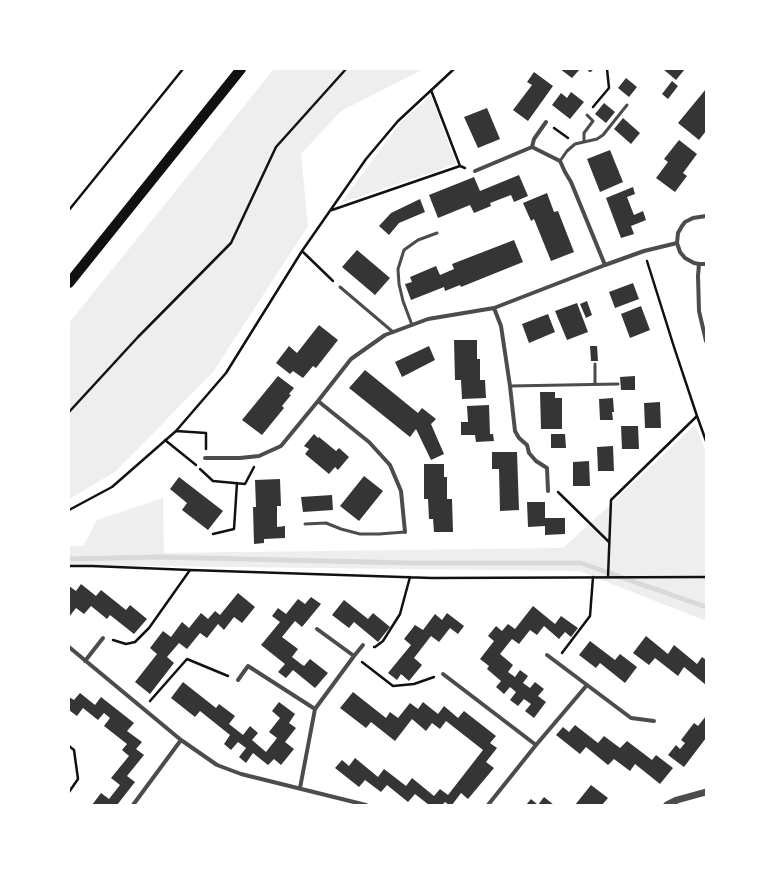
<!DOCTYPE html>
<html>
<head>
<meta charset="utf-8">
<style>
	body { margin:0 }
	#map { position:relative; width:775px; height:874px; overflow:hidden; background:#fff; font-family:Montserrat,sans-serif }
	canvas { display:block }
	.frame { position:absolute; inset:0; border:70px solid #fff; pointer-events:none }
</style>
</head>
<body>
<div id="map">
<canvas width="775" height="874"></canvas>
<div class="frame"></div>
</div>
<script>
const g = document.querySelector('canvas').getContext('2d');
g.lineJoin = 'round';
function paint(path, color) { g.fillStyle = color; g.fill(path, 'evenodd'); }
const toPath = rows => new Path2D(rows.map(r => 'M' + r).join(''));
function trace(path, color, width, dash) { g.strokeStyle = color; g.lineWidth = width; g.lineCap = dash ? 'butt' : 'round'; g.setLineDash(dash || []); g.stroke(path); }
paint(toPath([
	[274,69,424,69,341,111,301,154,308,226,213,372,115,472,69,499,69,323],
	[431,95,456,164,341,203,401,122],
	[695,425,706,453,706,621,579,571,69,565,69,546,83,546,97,520,163,498,164,553,563,548,622,494]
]), '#eee');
trace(toPath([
	[69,559,159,557,410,563,581,563,706,607]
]), '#d9d9d9', 5);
paint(toPath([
	[560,69,580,69,572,78],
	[663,69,685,69,676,80],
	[534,72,553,86,528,121,513,110,532,85,527,82],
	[626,78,637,87,629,97,618,88],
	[672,81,678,86,668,99,662,94],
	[706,89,706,131,699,140,678,123],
	[571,92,584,102,570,119,552,105,561,93,567,98],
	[604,103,615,112,606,123,595,114],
	[487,108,500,139,478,148,464,117],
	[623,118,640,133,631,144,614,129],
	[679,140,697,154,683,173,687,176,675,192,656,178,668,162,664,159],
	[610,150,623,182,600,192,587,159],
	[519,175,528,196,514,202,511,195,490,203,491,206,474,213,470,205,438,218,429,195,474,177,480,191],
	[633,187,635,194,627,197,632,210,634,215,643,211,646,220,631,226,634,234,621,238,606,198],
	[547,193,554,212,558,211,574,252,551,261,534,219,531,221,523,203],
	[420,199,425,212,399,223,389,235,379,226,391,213],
	[514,240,523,262,461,287,460,285,445,291,444,287,411,300,405,284,412,282,410,277,436,266,440,275,454,269,452,264],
	[357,250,390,278,375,295,342,267],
	[633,283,639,299,615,308,609,292],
	[587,301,592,315,586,318,580,304],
	[577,303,588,332,567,340,555,311],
	[641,306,650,330,630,338,621,314],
	[548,314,555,332,529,343,522,324],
	[319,325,338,340,316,368,313,366,303,378,293,371,290,374,276,363,289,346,297,353],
	[454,340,477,340,477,359,480,359,480,380,485,380,486,398,462,399,461,380,455,380],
	[429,346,435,360,402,377,395,362],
	[590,346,597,346,598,361,591,361],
	[365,370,418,413,422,408,436,419,431,424,444,454,431,460,416,429,410,437,349,388],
	[278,376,294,388,289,394,291,395,282,406,284,408,262,435,242,420],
	[635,376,635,390,621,390,620,377],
	[540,392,555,392,555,398,562,398,562,429,541,429],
	[613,398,614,412,612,412,613,420,600,420,599,399],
	[660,402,661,428,645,428,644,403],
	[489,405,490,434,493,434,494,441,476,442,475,435,461,435,461,422,468,422,467,406],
	[621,426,638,426,639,449,622,449],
	[314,434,318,438,319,437,336,451,339,448,349,457,338,470,335,467,329,474,305,454,309,449,304,446],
	[551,434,565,434,566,448,551,448],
	[613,446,614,471,598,471,597,447],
	[492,452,517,452,519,510,500,511,499,469,492,469],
	[589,461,590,486,573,486,573,462],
	[424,464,444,464,444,477,447,477,447,499,452,499,453,532,434,532,433,519,429,519,428,499,424,499],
	[364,476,383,491,359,521,340,506],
	[179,477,223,511,208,530,182,510,187,503,170,489],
	[280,479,281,506,277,506,277,527,285,526,285,538,264,539,264,543,254,544,253,507,256,507,255,480],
	[332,495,333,510,303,512,301,497],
	[527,502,545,502,545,518,565,518,565,534,545,535,545,526,528,527],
	[81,584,96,596,101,590,126,610,130,605,147,619,134,634,110,615,107,619,91,606,84,614,76,608,69,617,69,586,76,591],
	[238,593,255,607,242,623,234,617,224,630,218,624,207,638,200,633,187,649,179,643,167,657,174,663,150,694,135,682,157,654,150,648,163,631,171,637,182,622,189,628,201,613,208,619,215,611,220,615],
	[311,597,321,604,302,627,295,621,282,637,298,649,292,657,301,664,304,666,310,659,328,673,315,688,293,670,286,678,278,672,285,664,261,645,280,622,272,616,278,608,286,614,298,599,305,604],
	[344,600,368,619,373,613,390,627,378,642,354,622,349,628,332,615],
	[533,606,555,624,561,616,578,628,571,637,565,632,559,639,544,626,537,635,530,630,519,644,512,639,500,654,513,665,508,672,515,677,520,670,528,676,523,683,530,688,535,682,544,689,538,696,546,702,534,718,525,711,531,704,524,699,518,706,510,700,516,692,510,687,504,694,496,687,501,681,487,669,489,666,480,659,494,641,488,636,496,626,502,631,508,624,515,629],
	[447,613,464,626,458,634,450,628,439,642,431,636,414,658,422,665,409,681,401,674,397,680,388,673,411,645,404,639,415,625,423,630,435,614,442,620],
	[646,636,668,654,674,645,697,664,702,657,706,660,706,685,684,667,678,676,655,658,649,665,633,653],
	[590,641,615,660,620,654,637,667,625,683,600,663,596,668,579,655],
	[183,682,216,708,219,704,235,716,229,724,243,735,250,726,258,733,252,740,266,752,277,738,269,732,280,718,272,711,279,702,295,714,289,723,296,728,285,742,294,749,281,765,274,759,268,765,253,753,246,763,239,757,246,748,238,742,231,750,224,744,230,735,200,711,195,717,171,698],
	[353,692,386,718,390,712,398,718,410,703,418,709,423,702,438,714,444,706,458,718,464,711,496,736,490,743,497,748,486,762,494,768,468,799,461,793,452,805,449,805,445,802,442,805,429,805,415,794,408,802,387,785,381,792,365,780,359,787,335,768,342,760,349,766,355,758,378,777,384,769,406,786,412,778,434,796,440,789,448,795,483,750,446,721,440,729,432,723,426,731,412,719,395,741,371,722,366,728,340,708],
	[80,693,95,705,101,697,134,723,127,731,142,742,136,749,144,755,127,776,135,782,117,805,92,805,101,793,109,799,120,785,111,778,129,756,122,750,127,744,104,726,110,718,104,713,98,720,83,708,77,716,69,710,69,697,74,700],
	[706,716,706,738,684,767,668,755,676,745,680,749,685,743,681,740,694,723,698,726],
	[575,725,598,743,604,736,620,748,627,741,652,760,656,755,673,768,660,784,635,764,630,771,614,759,608,765,586,747,580,754,556,735,563,727,569,732],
	[591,785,608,798,602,805,575,805],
	[544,797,554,805,526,805,531,799,538,805]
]), '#353535');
trace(toPath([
	[431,90,460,166],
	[593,107,609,88,607,69],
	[554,128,568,138],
	[69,210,183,69],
	[332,210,460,166,465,168],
	[302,251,333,281],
	[647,261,674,347,697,416,706,441],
	[69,412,138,337,231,243,276,147,346,69],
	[176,431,206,433,206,449],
	[165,440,196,465],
	[200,469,213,481,245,484,254,467],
	[558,492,609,542],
	[69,510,112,487,176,431,226,373,302,251,366,159,398,121,454,69],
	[213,534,234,529,237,483],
	[69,566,92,566,190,570,432,578,706,577],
	[608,577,611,500,697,416],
	[113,640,126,644,135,642,149,628,190,570],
	[374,647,375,647,383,641,400,614,410,577],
	[562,653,590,616,593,577],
	[362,662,393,686,414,684,434,677],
	[150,701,187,659,228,676],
	[69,746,74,750,78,779,69,792]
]), '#111', 2.5);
trace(toPath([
	[584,141,584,133,593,121,587,115],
	[560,161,567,151,575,144,597,139,603,135,627,105],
	[340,287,393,332],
	[412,325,403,301,399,284,398,269,404,250,418,240,437,233],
	[595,364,595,384],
	[510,386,618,384],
	[305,524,326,523,341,529,360,534,379,534,405,532]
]), '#4c4c4c', 3);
trace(toPath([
	[590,70,591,69],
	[532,147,534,139,546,122],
	[475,171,532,147,560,161,565,172,571,182,605,265],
	[706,216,693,218,685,222,682,226,678,233,677,243,680,252,685,258,694,263,699,264,706,264],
	[699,264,698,276,699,311,706,341],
	[494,308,501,326,510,386,515,431,519,438,527,445,529,453,536,461,547,468,548,491],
	[318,401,369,442,390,465,401,491,405,532],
	[205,458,240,458,259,456,281,446,318,401,351,359,385,335,428,319,494,308,605,265,644,251,677,243],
	[69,647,181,740,217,765,241,774,366,805],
	[547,655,631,718,654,721],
	[354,656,363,645],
	[85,661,103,638],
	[443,674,536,745],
	[238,680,248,666,315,709],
	[300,788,315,709,354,656,317,629],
	[133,805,181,740],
	[488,805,536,745,587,685]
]), '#4c4c4c', 4);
trace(toPath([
	[667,805,677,800,706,792]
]), '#4c4c4c', 7);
trace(toPath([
	[69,283,241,69]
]), '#111', 10);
</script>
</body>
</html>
